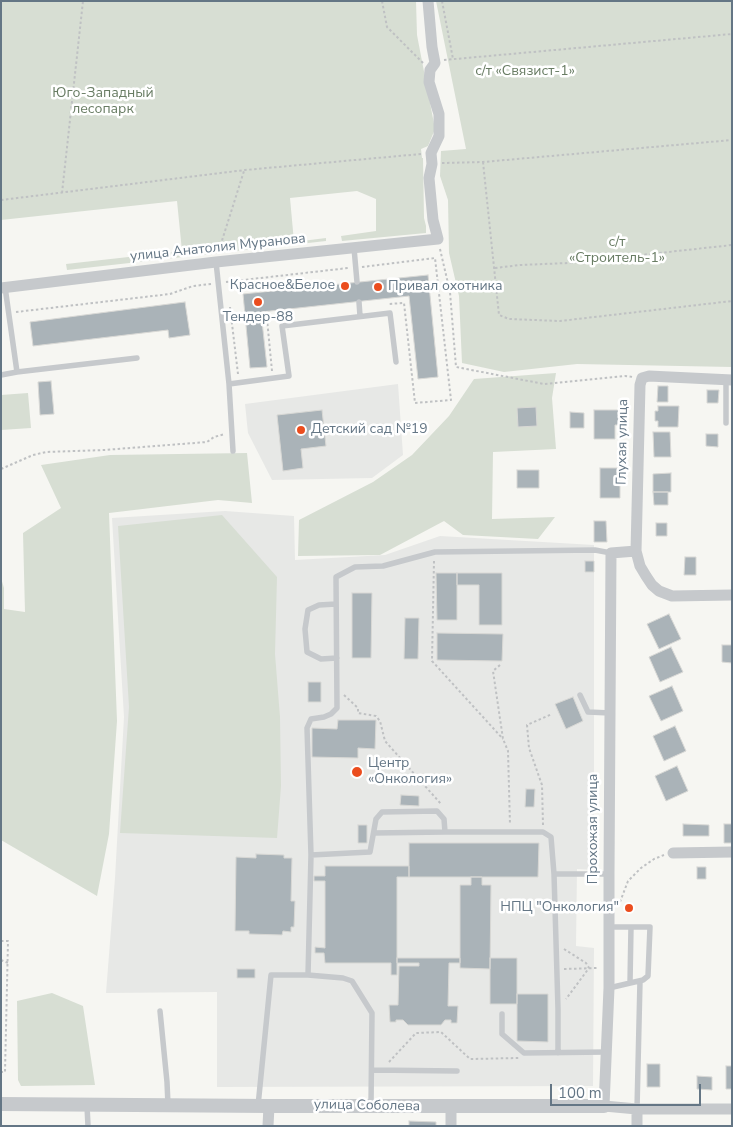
<!DOCTYPE html>
<html>
<head>
<meta charset="utf-8">
<style>
	body { margin:0 }
	#map { position:relative; width:733px; height:1127px; overflow:hidden; background:#f6f6f2; font-family:"Nunito Sans",sans-serif }
	canvas { display:block }
	.frame { position:absolute; inset:0; border:2px solid #647685; pointer-events:none }
	.scale { position:absolute; left:550px; top:1084px; width:151px; height:22px; box-sizing:border-box; border:2px solid #647685; border-top:0; padding-left:6px; font-size:15px; line-height:18px; white-space:nowrap; color:#647685; -webkit-text-stroke:4px #fff; paint-order:stroke }
</style>
</head>
<body>
<div id="map">
<canvas width="733" height="1127"></canvas>
<div class="frame"></div>
<div class="scale">100 m</div>
</div>
<script>
const g = document.querySelector('canvas').getContext('2d');
g.lineJoin = 'round';
function paint(path, color) { g.fillStyle = color; g.fill(path, 'evenodd'); }
const toPath = rows => new Path2D(rows.map(r => 'M' + r).join(''));
function trace(path, color, width, dash) { g.strokeStyle = color; g.lineWidth = width; g.lineCap = dash ? 'butt' : 'round'; g.setLineDash(dash || []); g.stroke(path); }
function drawText(font, color, halo, rows, align = 'center') {
  g.font = font + ' "Nunito Sans",sans-serif'; g.lineWidth = 5; g.setLineDash([]); g.textBaseline = 'middle'; g.strokeStyle = halo; g.fillStyle = color; for (const [text, x, y, turn = 0] of rows) {
    g.save(); g.translate(x, y); g.rotate((+turn || 0) * Math.PI / 180); g.textAlign = isNaN(turn) ? turn : align; if (halo) g.strokeText(text, 0, 0); g.fillText(text, 0, 0); g.restore();
  }
}
paint(toPath([
	[398,384,403,455,372,478,272,480,248,433,245,404],
	[225,511,294,516,295,560,385,555,440,536,594,545,594,870,577,869,576,946,594,948,593,1086,217,1087,217,992,106,993,115,878,124,717,112,518]
]), '#e7e8e6');
paint(toPath([
	[1,1,416,1,417,35,435,129,428,146,421,149,422,158,423,158,424,218,426,226,426,233,342,241,341,236,376,231,376,199,357,191,290,198,294,242,326,238,326,241,67,270,66,264,182,251,177,201,1,220],
	[436,1,732,1,732,367,577,364,504,372,462,363,459,296,449,253,448,200,440,176,441,151,466,149],
	[556,373,552,398,556,449,493,452,492,519,555,517,538,539,463,535,444,521,380,555,298,556,299,520,373,482,412,455,449,416,474,379],
	[28,393,31,428,1,430,1,395],
	[247,453,252,503,218,500,109,513,117,721,109,834,97,896,1,840,1,578,4,588,4,609,25,612,23,533,61,508,41,465,110,455],
	[222,515,277,577,275,654,280,717,281,786,277,838,120,833,129,707,118,526],
	[52,993,83,1006,95,1085,21,1086,18,1080,17,1001]
]), '#d7ded3');
const building = toPath([
	[428,275,438,377,418,379,409,296,261,312,267,367,250,368,243,294,428,275],
	[185,302,190,335,169,338,168,330,33,346,30,322,185,302],
	[51,381,54,414,40,415,38,382,51,381],
	[658,386,668,386,668,402,657,402,658,386],
	[707,390,719,390,718,403,707,403,707,390],
	[658,406,679,406,678,427,658,427,658,421,655,421,655,411,658,411,658,406],
	[536,407,537,426,518,427,517,408,536,407],
	[322,410,326,446,301,449,303,468,283,471,277,415,322,410],
	[594,410,622,410,622,425,615,425,615,439,594,439,594,410],
	[570,412,584,413,584,428,570,428,570,412],
	[653,432,670,432,671,457,654,457,653,432],
	[706,434,718,434,718,447,706,446,706,434],
	[600,468,620,468,620,498,600,498,600,468],
	[517,470,539,470,539,488,517,488,517,470],
	[671,473,671,492,653,492,653,474,671,473],
	[653,492,668,492,668,505,654,505,653,492],
	[594,521,606,521,607,542,594,542,594,521],
	[656,523,667,523,667,536,656,536,656,523],
	[685,557,696,557,696,575,684,575,685,557],
	[585,561,594,561,594,572,585,572,585,561],
	[436,573,457,573,457,620,437,620,436,573],
	[457,573,502,573,502,625,479,625,479,585,457,585,457,573],
	[352,593,372,593,371,658,352,658,352,593],
	[669,614,681,639,659,649,647,624,669,614],
	[405,618,419,618,418,659,404,659,405,618],
	[437,633,503,634,502,661,437,660,437,633],
	[722,645,732,645,732,663,722,662,722,645],
	[671,647,683,672,660,682,649,657,671,647],
	[308,682,321,682,321,702,308,702,308,682],
	[672,686,683,711,661,721,649,696,672,686],
	[573,697,583,721,566,729,555,704,573,697],
	[338,720,376,720,375,749,358,748,358,758,312,757,312,728,337,729,338,720],
	[675,726,686,751,664,761,653,736,675,726],
	[677,766,688,791,666,801,655,776,677,766],
	[526,789,535,789,534,807,525,807,526,789],
	[401,795,419,796,419,806,400,805,401,795],
	[683,824,709,825,709,836,683,836,683,824],
	[724,824,732,824,732,843,724,843,724,824],
	[358,825,367,825,367,843,358,843,358,825],
	[409,843,539,843,538,877,409,877,409,843],
	[256,854,284,855,284,858,292,858,291,901,295,901,294,927,291,927,291,932,283,931,282,935,249,934,249,931,235,931,236,857,256,858,256,854],
	[325,866,409,866,409,877,397,877,397,975,391,975,391,963,325,963,324,953,315,953,315,947,325,948,325,881,314,881,314,876,325,876,325,866],
	[697,867,706,867,706,879,697,879,697,867],
	[471,877,482,877,482,885,491,885,490,969,460,968,460,885,471,885,471,877],
	[397,958,460,958,460,963,449,963,448,1006,458,1006,457,1023,451,1023,451,1020,445,1020,441,1025,408,1025,403,1020,396,1020,396,1022,390,1022,389,1005,398,1005,399,966,419,966,419,963,397,963,397,958],
	[490,958,517,958,517,1004,490,1004,490,958],
	[237,969,255,969,255,978,237,978,237,969],
	[517,994,548,994,548,1042,517,1041,517,994],
	[647,1064,660,1064,660,1087,647,1087,647,1064],
	[726,1066,732,1066,732,1089,726,1089,726,1066],
	[697,1076,712,1077,712,1090,697,1089,697,1076],
	[409,1121,436,1122,436,1126,409,1126,409,1121]
]);
paint(building, '#aab3b8');
trace(building, '#d8d8d5', 1);
trace(toPath([
	[382,1,387,27,423,63],
	[442,1,453,59],
	[444,60,732,34],
	[483,162,499,315,509,319,560,321,732,301],
	[442,163,483,162,732,140],
	[62,193,83,1],
	[1,200,245,170,421,154],
	[440,249,450,292,456,367,544,384,625,376,633,377],
	[219,250,244,171],
	[362,267,435,258,451,400,415,403,404,303,389,304],
	[495,268,520,265,568,263,732,245],
	[226,282,348,268],
	[230,307,238,374],
	[16,312,170,294,193,286,211,284],
	[272,371,267,319,280,318],
	[1,469,33,455,46,452,104,450,207,442,214,437,225,434],
	[434,561,432,661,503,739],
	[500,665,493,671,503,739,508,751,510,825],
	[344,695,358,708,358,713,376,716,380,721,385,741,441,804],
	[543,825,542,785,529,748,527,725,552,714],
	[620,902,628,881,641,868,654,859,664,855],
	[1,941,8,941,5,1072,1,1072],
	[564,949,586,963,589,968,566,999],
	[1,960,8,963],
	[564,969,598,968,598,969],
	[389,1062,416,1033,441,1032,470,1059,519,1058]
]), '#bfc1c3', 2, [2.5, 2.5]);
trace(toPath([
	[354,248,357,282],
	[216,262,229,384,233,451],
	[5,287,17,372,137,358],
	[359,302,360,316],
	[1,375,17,372],
	[229,384,289,376,282,326,390,313,396,362],
	[726,423,726,380],
	[336,604,319,605,308,610,305,629,307,652,321,659,337,658],
	[580,695,588,712,610,713],
	[374,833,445,832,543,832,551,837,554,874,558,1009,558,1053],
	[311,855,370,852,376,819,382,812,437,811,444,819,445,832],
	[554,874,609,874],
	[609,927,650,927,648,976,643,980,609,988],
	[308,975,311,855,307,728,311,719,324,717,331,714,337,708,336,577,355,567,383,566,435,552,595,550,611,553],
	[630,983,631,927],
	[160,1011,167,1082,168,1105],
	[502,1014,502,1034,524,1053,607,1052],
	[372,1070,457,1071],
	[87,1106,88,1126],
	[258,1106,271,975,308,975,343,978,352,981,372,1013,371,1105],
	[637,1109,640,981]
]), '#c6c9cc', 5.5);
trace(toPath([
	[1,288,216,262,438,239,433,220,429,178,432,164,431,153,439,136,439,114,429,82,430,70,435,63,432,47,428,1],
	[732,380,649,376,642,378,640,385,636,551,640,566,646,576,652,585,659,591,672,596,732,595],
	[636,551,611,553,609,874,609,988,604,1106,637,1109,732,1109],
	[673,853,732,852],
	[268,1126,269,1106],
	[451,1126,451,1107],
	[637,1126,637,1109]
]), '#c6c9cc', 11);
trace(toPath([
	[1,1104,269,1106,604,1106]
]), '#c6c9cc', 14);
for (const [x, y, r, color] of [
	[345,286,5,"#eb4d1e"],
	[378,287,5,"#eb4d1e"],
	[258,302,5,"#eb4d1e"],
	[301,430,5,"#eb4d1e"],
	[357,772,6,"#eb4d1e"],
	[629,908,5,"#eb4d1e"]
]) { const dot = new Path2D(); dot.arc(x, y, r, 0, 2 * Math.PI); g.fillStyle = color; g.fill(dot); trace(dot, '#fff', 2); }
drawText('14px', '#687c63', '#fff', [
	["с/т «Связист-1»",525,72],
	["Юго-Западный",103,94],
	["лесопарк",103,110],
	["с/т",617,243],
	["«Строитель-1»",617,259]
]);
drawText('14px', '#647685', '#fff', [
	["улица Анатолия Муранова",218,248,-6],
	["Глухая улица",623,442,-89],
	["Прохожая улица",594,829,-90],
	["улица Соболева",367,1106,1]
]);
drawText('14px', '#647685', '#fff', [
	["Красное&Белое",335,286,"right"],
	["Привал охотника",388,287],
	["Тендер-88",258,318,"center"],
	["Детский сад №19",311,430],
	["Центр",368,764],
	["«Онкология»",368,780],
	["НПЦ \"Онкология\"",619,908,"right"]
], 'left');
</script>
</body>
</html>
